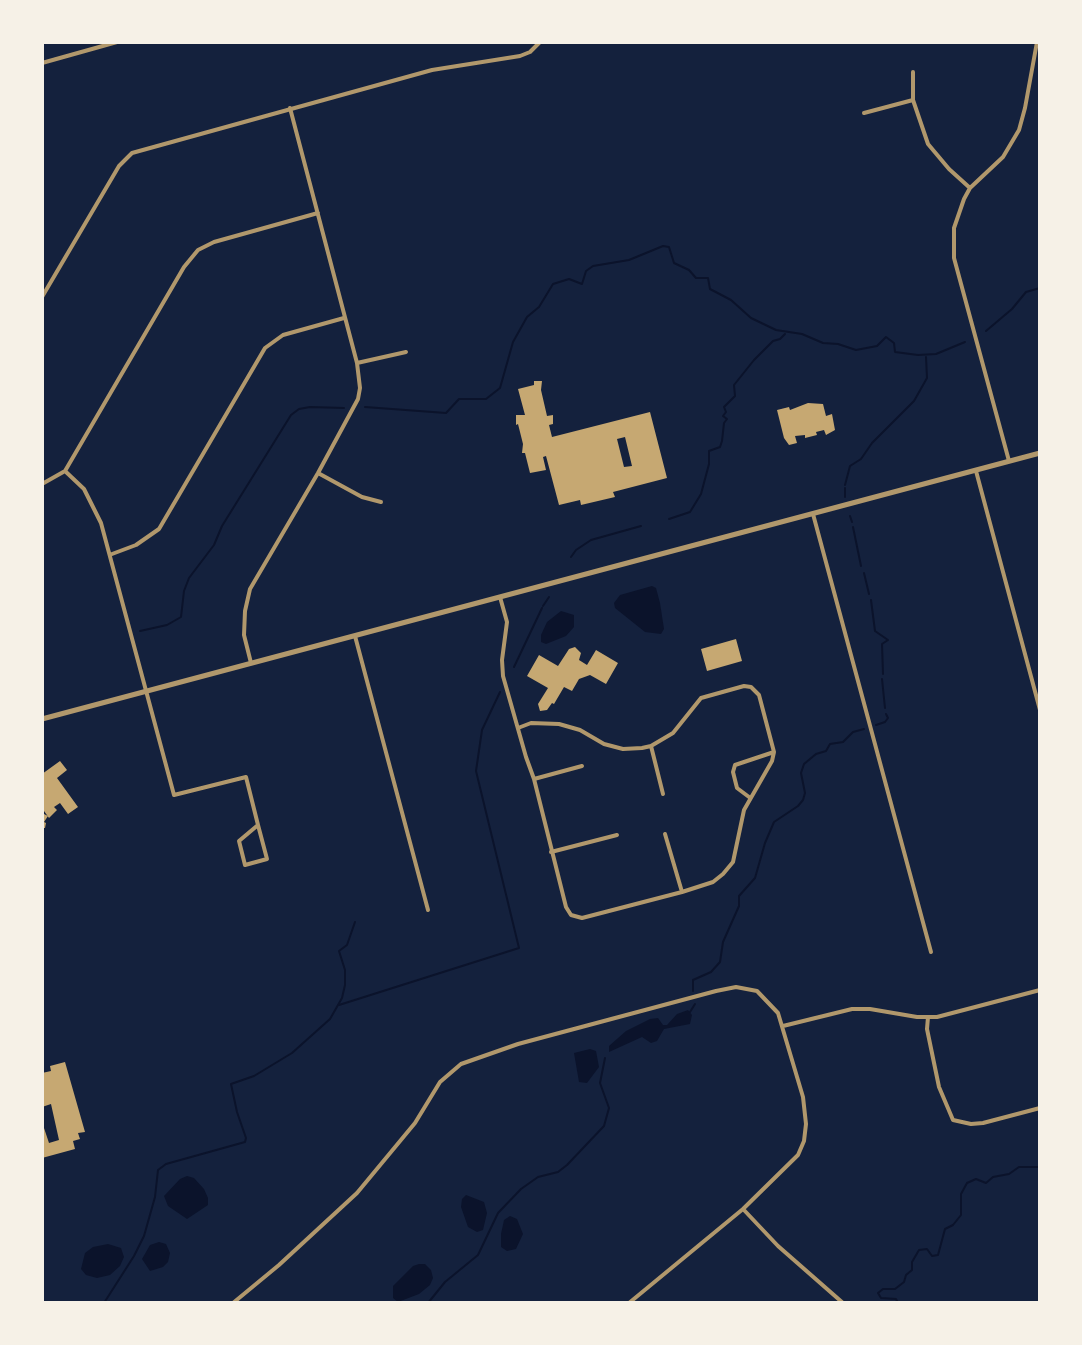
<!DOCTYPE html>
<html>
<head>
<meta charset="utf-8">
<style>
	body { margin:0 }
	#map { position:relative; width:1082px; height:1345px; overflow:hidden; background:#14213d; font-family:"IBM Plex Serif",serif }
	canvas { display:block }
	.frame { position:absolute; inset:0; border:44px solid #f6f1e7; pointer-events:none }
</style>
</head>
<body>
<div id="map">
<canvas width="1082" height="1345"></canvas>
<div class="frame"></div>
</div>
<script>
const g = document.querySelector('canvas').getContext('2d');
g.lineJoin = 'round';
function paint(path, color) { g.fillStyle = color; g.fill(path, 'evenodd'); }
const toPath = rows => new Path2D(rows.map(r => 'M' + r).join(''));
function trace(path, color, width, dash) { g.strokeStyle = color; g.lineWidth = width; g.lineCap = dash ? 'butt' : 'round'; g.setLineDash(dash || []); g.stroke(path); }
paint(toPath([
	[652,586,656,588,660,603,664,629,661,634,645,632,615,608,614,603,620,595],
	[561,611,574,615,574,627,566,636,546,644,541,642,541,635,547,622],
	[688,1010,692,1015,690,1024,664,1029,657,1041,651,1043,642,1037,609,1052,609,1046,626,1031,650,1019,658,1018,663,1025,667,1025,677,1014],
	[590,1049,596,1051,599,1067,587,1083,579,1082,574,1053],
	[187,1176,194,1178,204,1189,208,1198,208,1205,187,1219,168,1206,164,1196,180,1179],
	[466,1195,484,1202,487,1213,483,1230,477,1232,468,1227,461,1207,462,1199],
	[510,1216,517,1219,523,1234,516,1249,507,1251,501,1247,501,1234,504,1220],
	[159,1242,166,1244,170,1253,168,1262,163,1267,150,1271,142,1259,150,1245],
	[108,1244,121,1248,124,1257,120,1266,110,1275,97,1278,86,1275,81,1269,85,1253,93,1247],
	[419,1264,425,1264,431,1270,433,1278,430,1285,419,1294,398,1302,393,1298,393,1286,413,1266]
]), '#0b132b');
trace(toPath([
	[986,331,1012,309,1026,292,1040,288],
	[365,407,446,413,459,399,486,399,500,388,513,342,527,317,539,307,553,284,569,279,582,284,586,271,593,266,629,260,663,246,669,247,674,263,689,270,696,278,708,278,710,289,731,300,751,318,776,330,802,334,823,343,838,344,856,350,877,346,886,337,894,343,895,352,918,355,936,354,965,342],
	[845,485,850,466,861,459,872,443,914,401,927,378,926,357],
	[845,488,845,497],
	[850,516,852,522],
	[669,519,690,512,701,494,709,464,709,451,720,447,722,441,724,423,727,419,723,416,726,412,724,407,735,396,734,385,754,360,773,341,780,339,785,334],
	[853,527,861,566],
	[571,557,576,550,591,540,641,526],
	[864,573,869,594],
	[871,600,875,631,888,640,882,644,883,674],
	[543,606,549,597],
	[140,631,167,625,181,617,184,591,189,578,214,545,222,526,291,415,299,409,310,407,344,408],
	[514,667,542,608],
	[882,679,885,708],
	[876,725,885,722,888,718,886,714],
	[693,991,693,980,711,972,720,962,723,942,739,906,739,896,755,878,765,843,774,822,798,806,803,800,805,793,801,773,804,764,816,754,826,751,830,744,843,742,853,732,864,729],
	[339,1005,519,948,476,771,482,730,500,692],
	[690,1012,695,1004],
	[104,1303,134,1256,144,1236,155,1197,158,1170,166,1164,245,1142,246,1138,237,1112,231,1084,254,1076,292,1053,330,1019,342,998,345,985,345,970,339,951,347,945,355,922],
	[428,1303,445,1282,478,1255,498,1213,521,1189,538,1177,558,1172,567,1165,604,1126,609,1108,600,1083,605,1058],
	[898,1303,896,1299,881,1298,878,1293,883,1289,895,1289,904,1282,906,1275,912,1270,912,1262,919,1250,927,1249,932,1256,938,1255,945,1229,953,1225,961,1215,961,1194,967,1183,976,1179,986,1183,993,1177,1009,1174,1019,1167,1040,1167]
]), '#0b132b', 2);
paint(toPath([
	[534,381,542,381,541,390,547,416,553,415,553,424,549,425,552,437,650,412,667,478,613,492,615,497,581,505,580,500,559,505,546,456,543,457,546,470,530,473,525,453,522,453,523,444,518,424,516,425,516,415,525,415,518,389,534,385],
	[625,437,632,466,624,467,617,439],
	[808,403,823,404,826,416,832,414,835,430,826,435,824,430,816,432,817,435,805,438,805,435,795,436,797,443,789,445,784,438,777,410,789,407,790,410],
	[736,639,742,661,707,671,701,649],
	[575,647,581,653,579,660,587,665,596,650,618,663,606,684,590,675,579,679,572,691,564,687,554,704,552,703,547,710,540,711,538,704,548,688,527,676,539,655,558,666,569,649],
	[60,761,67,770,57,778,78,807,68,814,60,803,54,807,57,810,49,818,44,811,42,813,48,816,44,822,46,823,45,828,42,828,42,774],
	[65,1062,85,1132,78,1133,80,1139,73,1141,75,1149,42,1158,42,1122,49,1143,59,1140,51,1104,42,1107,42,1073,51,1071,50,1066]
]), '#c6a872');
trace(toPath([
	[42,63,117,42],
	[913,72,913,100,928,144,949,169,970,188],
	[864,113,913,100],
	[42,297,119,166,132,153,432,70,520,56,530,52,540,42],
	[357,363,406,352],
	[1009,461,954,258,954,228,964,199,970,188,1003,157,1019,130,1025,108,1037,42],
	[65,471,84,489,101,523,174,795,246,777,258,825,239,841,245,865,267,859,258,825],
	[976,471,1040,710],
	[318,473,362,497,381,502],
	[42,484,65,471,184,267,198,250,214,242,318,213],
	[813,514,931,952],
	[112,554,136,545,159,529,265,348,283,335,344,318],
	[500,597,507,622,502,660,503,676,526,757,534,779,566,907,571,915,582,918,682,892,713,882,723,874,733,862,744,810,772,761,774,752,759,695,751,687,744,686,701,698,673,733,651,746,642,748,623,749,604,744,580,730,559,724,531,723,518,728],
	[355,636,428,910],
	[251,663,244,635,245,611,250,589,318,473,358,399,360,388,357,363,290,108],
	[651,746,663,794],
	[534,779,582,766],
	[749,797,737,788,733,772,735,765,774,752],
	[665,834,682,892],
	[551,852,617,835],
	[928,1017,927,1029,939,1087,953,1120,971,1124,983,1123,1040,1108],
	[783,1026,852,1009,870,1009,917,1017,937,1017,1040,990],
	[743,1209,778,1246,843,1303],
	[233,1303,279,1265,357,1193,415,1123,440,1082,461,1064,518,1044,716,991,736,987,757,991,778,1013,803,1097,806,1124,804,1141,798,1155,743,1209,629,1303]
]), '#b1986c', 4);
trace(toPath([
	[42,719,1040,453]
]), '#b1986c', 5);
</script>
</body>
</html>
